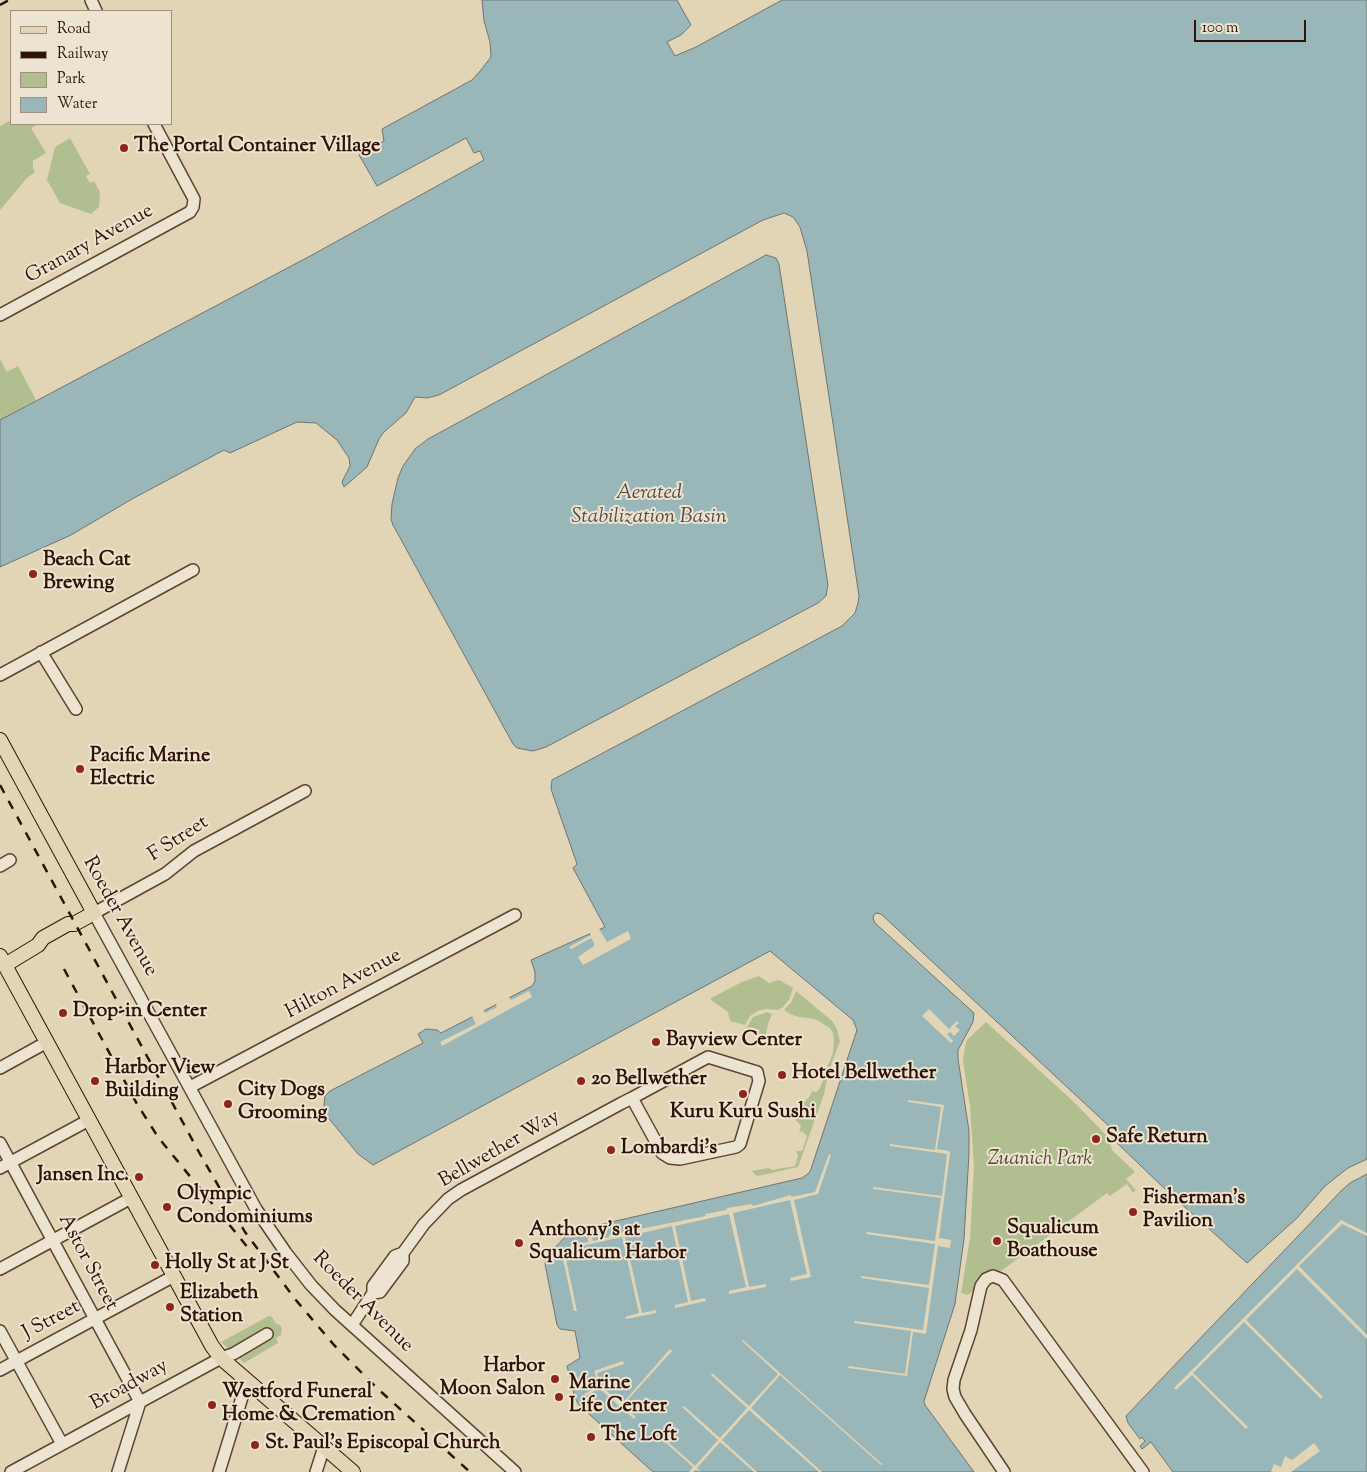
<!DOCTYPE html>
<html>
<head>
<meta charset="utf-8">
<style>
	body { margin:0 }
	#map { position:relative; width:1367px; height:1472px; overflow:hidden; background:#e2d5b6; font-family:"Sorts Mill Goudy",serif }
	canvas { display:block }
	.legend { position:absolute; left:10px; top:10px; width:162px; height:115px; box-sizing:border-box; background:#ece4d0; border:1px solid #a1907f; margin:0; padding:6px 9px; list-style:none; font-size:15px; color:#301206 }
	.legend li { display:flex; align-items:center; gap:10px; height:25px }
	.legend b { width:25px; border:1px solid #a1907f }
	.scale { position:absolute; left:1194px; top:20px; width:112px; height:22px; box-sizing:border-box; border:2px solid #301206; border-top:0; padding-left:6px; font-size:15px; line-height:18px; white-space:nowrap; color:#301206; -webkit-text-stroke:4px #ece4d0; paint-order:stroke }
</style>
</head>
<body>
<div id="map">
<canvas width="1367" height="1472"></canvas>
<ul class="legend">
<li><b style="height:6px;background:#e2d5b6"></b>Road</li>
<li><b style="height:6px;background:#301206"></b>Railway</li>
<li><b style="height:14px;background:#b0be90"></b>Park</li>
<li><b style="height:14px;background:#99b6b8"></b>Water</li>
</ul>
<div class="scale">100 m</div>
</div>
<script>
const g = document.querySelector('canvas').getContext('2d');
g.lineJoin = 'round';
function paint(path, color) { g.fillStyle = color; g.fill(path, 'evenodd'); }
const toPath = rows => new Path2D(rows.map(r => 'M' + r).join(''));
function trace(path, color, width, dash) { g.strokeStyle = color; g.lineWidth = width; g.lineCap = dash ? 'butt' : 'round'; g.setLineDash(dash || []); g.stroke(path); }
function drawText(font, color, halo, rows, align = 'center') {
  g.font = font + ' "Sorts Mill Goudy",serif'; g.lineWidth = 4; g.setLineDash([]); g.textBaseline = 'middle'; g.strokeStyle = halo; g.fillStyle = color; for (const [text, x, y, turn = 0] of rows) {
    g.save(); g.translate(x, y); g.rotate((+turn || 0) * Math.PI / 180); g.textAlign = isNaN(turn) ? turn : align; if (halo) g.strokeText(text, 0, 0); g.fillText(text, 0, 0); g.restore();
  }
}
paint(toPath([
	[11,120,11,124,39,124,31,128,46,153,33,161,33,168,35,172,27,178,0,210,0,126],
	[70,138,90,174,86,176,90,183,94,181,100,192,99,207,91,214,60,203,47,180,55,147],
	[0,359,7,372,18,366,36,400,0,420],
	[759,976,769,983,779,980,793,988,789,1000,782,1008,778,1010,766,1009,758,1011,750,1016,745,1025,730,1021,728,1012,711,1000,711,998,742,982],
	[796,991,832,1021,837,1029,840,1041,829,1071,826,1070,833,1053,834,1043,833,1033,830,1028,815,1019,799,1017,790,1014,784,1010,792,1001],
	[767,1012,772,1014,768,1024,765,1038,757,1035,760,1030,749,1027,748,1030,746,1029,753,1017],
	[986,1022,1074,1102,1108,1137,1112,1150,1135,1172,1126,1179,1136,1190,1133,1193,1127,1184,1110,1196,1107,1193,1001,1271,991,1270,984,1273,977,1281,976,1289,968,1295,961,1293,970,1238,974,1167,970,1106,963,1061,965,1047,967,1040],
	[826,1074,828,1074,824,1094,798,1167,758,1176,755,1175,752,1171,768,1168,772,1170,795,1166,798,1155,796,1151,802,1151,807,1136,802,1131,799,1132,801,1126,794,1118,789,1119,810,1096,812,1091,816,1092,819,1090],
	[269,1316,272,1317,276,1324,280,1325,282,1329,281,1335,276,1338,278,1343,244,1363,221,1342]
]), '#b0be90');
const water = toPath([
	[482,0,677,0,691,25,681,35,667,42,675,56,696,47,782,0,1367,0,1367,1159,1348,1168,1325,1186,1297,1218,1247,1263,1166,1190,1114,1140,1110,1127,881,914,876,913,874,915,873,918,875,923,974,1013,973,1022,958,1050,958,1059,969,1131,969,1154,964,1239,955,1304,924,1401,925,1405,974,1472,653,1472,579,1405,575,1398,567,1366,580,1358,575,1331,560,1329,557,1325,545,1264,547,1256,568,1234,577,1230,802,1178,809,1173,811,1169,857,1030,853,1020,770,951,373,1165,358,1154,326,1115,324,1105,325,1096,330,1091,423,1043,418,1034,426,1029,437,1030,441,1033,532,986,535,981,535,972,531,960,605,927,573,868,577,864,551,789,552,780,842,626,855,613,858,603,859,596,807,251,800,227,793,217,784,213,763,220,439,395,427,398,415,397,406,413,384,432,379,439,367,467,344,487,342,482,350,466,349,458,337,440,316,423,297,422,230,453,224,450,132,499,71,535,0,567,0,420,312,255,484,160,480,151,474,153,466,138,377,186,359,155,384,141,382,129,472,80,481,70,491,57,490,42,484,21,482,0],
	[766,255,776,258,779,264,828,585,826,596,818,603,546,747,533,751,517,748,513,744,393,525,391,519,392,504,398,478,403,466,415,449,428,439,766,255],
	[1367,1174,1367,1472,1173,1472,1151,1442,1142,1449,1140,1446,1145,1441,1142,1437,1140,1439,1128,1423,1126,1416,1342,1190,1350,1183,1367,1174]
]);
paint(water, '#99b6b8');
trace(water, '#6f7471', 1);
paint(toPath([
	[598,927,607,942,628,931,631,939,583,965,578,957,594,946,594,943,591,938,571,949,569,947,591,935,589,931],
	[529,991,532,997,442,1046,440,1042,476,1024,472,1016,483,1009,485,1013,497,1007,496,1004,509,997,511,1000],
	[929,1009,949,1029,957,1021,959,1023,955,1026,960,1030,954,1036,950,1032,947,1034,953,1041,951,1043,922,1016],
	[908,1100,944,1105,937,1149,949,1151,950,1153,939,1238,951,1240,950,1248,938,1246,926,1334,913,1332,907,1376,848,1368,849,1366,905,1374,911,1331,854,1323,855,1321,923,1330,929,1288,861,1278,861,1276,929,1285,935,1244,866,1234,867,1232,935,1241,941,1198,873,1189,873,1187,942,1196,947,1154,890,1146,890,1144,935,1150,941,1107,908,1102],
	[829,1154,831,1155,818,1194,794,1200,811,1277,791,1281,790,1278,807,1274,790,1200,733,1213,749,1287,766,1284,766,1287,729,1294,729,1291,746,1287,729,1214,675,1226,691,1301,705,1298,706,1301,675,1308,675,1305,688,1302,672,1226,625,1237,642,1313,656,1310,656,1313,626,1319,625,1317,639,1313,622,1237,573,1248,566,1259,577,1311,574,1311,563,1259,571,1245,588,1242,588,1238,592,1237,593,1241,609,1237,609,1235,706,1216,705,1214,726,1210,727,1208,752,1204,753,1206,791,1195,791,1197,815,1192],
	[1341,1220,1367,1233,1367,1236,1342,1224,1299,1266,1367,1335,1367,1339,1297,1269,1246,1320,1323,1397,1321,1399,1244,1322,1193,1373,1248,1427,1246,1429,1192,1375,1176,1390,1174,1388],
	[743,1340,882,1464,881,1465,780,1375,751,1408,822,1472,819,1472,749,1410,722,1440,757,1472,754,1472,720,1442,697,1468,701,1472,696,1470,693,1472,689,1472,693,1467,658,1436,659,1434,695,1466,718,1440,682,1407,684,1406,720,1438,747,1408,711,1375,712,1373,749,1406,778,1374,742,1341],
	[670,1349,672,1351,623,1405,636,1417,634,1419,601,1390,598,1389,586,1396,584,1394,597,1387,598,1384,594,1371,623,1361,624,1364,597,1373,602,1387,622,1404],
	[1314,1443,1320,1451,1291,1472,1271,1472,1274,1464,1281,1467,1285,1456,1292,1460]
]), '#e2d5b6');
const minor = toPath([
	[91,0,96,11],
	[0,315,190,212,193,207,194,199,154,124],
	[41,652,76,709],
	[0,675,193,570],
	[305,791,194,851,165,874,94,913,256,1209,286,1253,311,1285,335,1310,515,1472],
	[0,866,10,860],
	[0,1068,47,1042],
	[190,1087,515,915],
	[0,1143,140,1402,118,1472],
	[0,1168,89,1120],
	[0,1269,131,1198],
	[373,1293,380,1292,403,1261,403,1253,424,1224,448,1199,461,1190,622,1103,632,1098,708,1057,757,1072,759,1081,740,1144,736,1147,680,1159,670,1158,662,1153,632,1098],
	[352,1325,373,1293,373,1286,395,1256,403,1253],
	[0,1331,62,1444],
	[0,1370,174,1276],
	[11,1472,221,1358,233,1354,267,1334],
	[219,1472,247,1381],
	[316,1472,324,1447],
	[1004,1472,965,1414,955,1397,953,1389,954,1380,971,1330,981,1286,986,1279,993,1276,1003,1280,1143,1472]
]);
const major = toPath([
	[0,740,94,913,74,924,68,924,43,938,38,945,5,965],
	[0,956,212,1346,221,1358,353,1472]
]);
trace(minor, '#5c4332', 14);
trace(major, '#301206', 16);
trace(minor, '#ece4d0', 11);
trace(major, '#e2d5b6', 14);
trace(toPath([
	[0,5,9,0],
	[0,785,200,1154,245,1232,295,1299,334,1345,378,1389,470,1472],
	[64,969,137,1104,158,1137,249,1249]
]), '#301206', 2.5, [9, 9]);
for (const [x, y, r, color] of [
	[124,148,5,"#8f2418"],
	[33,574,5,"#8f2418"],
	[80,769,5,"#8f2418"],
	[63,1013,5,"#8f2418"],
	[656,1042,5,"#8f2418"],
	[782,1075,5,"#8f2418"],
	[95,1081,5,"#8f2418"],
	[581,1081,5,"#8f2418"],
	[743,1094,5,"#8f2418"],
	[228,1104,5,"#8f2418"],
	[1096,1139,5,"#8f2418"],
	[611,1150,5,"#8f2418"],
	[139,1177,5,"#8f2418"],
	[167,1207,5,"#8f2418"],
	[1133,1212,5,"#8f2418"],
	[997,1241,5,"#8f2418"],
	[519,1243,5,"#8f2418"],
	[155,1265,5,"#8f2418"],
	[170,1307,5,"#8f2418"],
	[555,1379,5,"#8f2418"],
	[559,1397,5,"#8f2418"],
	[212,1405,5,"#8f2418"],
	[591,1437,5,"#8f2418"],
	[255,1445,5,"#8f2418"]
]) { const dot = new Path2D(); dot.arc(x, y, r, 0, 2 * Math.PI); g.fillStyle = color; g.fill(dot); trace(dot, '#ece4d0', 2); }
drawText('bold 20px', '#301206', '#ece4d0', [
	["The Portal Container Village",134,148],
	["Beach Cat",43,562],
	["Brewing",43,585],
	["Pacific Marine",90,758],
	["Electric",90,781],
	["Drop-in Center",73,1013],
	["Bayview Center",666,1042],
	["Harbor View",105,1070],
	["Building",105,1093],
	["Hotel Bellwether",792,1075],
	["20 Bellwether",591,1081],
	["City Dogs",238,1092],
	["Grooming",238,1115],
	["Kuru Kuru Sushi",743,1114,"center"],
	["Safe Return",1106,1139],
	["Lombardi's",621,1150],
	["Jansen Inc.",129,1177,"right"],
	["Olympic",177,1196],
	["Condominiums",177,1219],
	["Fisherman's",1143,1200],
	["Pavilion",1143,1223],
	["Squalicum",1007,1230],
	["Boathouse",1007,1253],
	["Anthony's at",529,1232],
	["Squalicum Harbor",529,1255],
	["Holly St at J St",165,1265],
	["Elizabeth",180,1295],
	["Station",180,1318],
	["Harbor",545,1368,"right"],
	["Moon Salon",545,1391,"right"],
	["Marine",569,1385],
	["Life Center",569,1408],
	["Westford Funeral",222,1394],
	["Home & Cremation",222,1417],
	["The Loft",601,1437],
	["St. Paul's Episcopal Church",265,1445]
], 'left');
drawText('20px', '#301206', '#ece4d0', [
	["Granary Avenue",90,245,-29],
	["F Street",179,840,-33],
	["Roeder Avenue",119,917,61],
	["Hilton Avenue",344,985,-28],
	["Bellwether Way",500,1150,-30],
	["Astor Street",87,1263,62],
	["Roeder Avenue",362,1303,45],
	["J Street",52,1321,-28],
	["Broadway",130,1386,-29]
]);
drawText('italic 20px', '#56462f', '#ece4d0', [
	["Zuanich Park",1040,1161]
]);
drawText('italic 21px', '#554b44', '#ece4d0', [
	["Aerated",649,494],
	["Stabilization Basin",649,518]
]);
</script>
</body>
</html>
